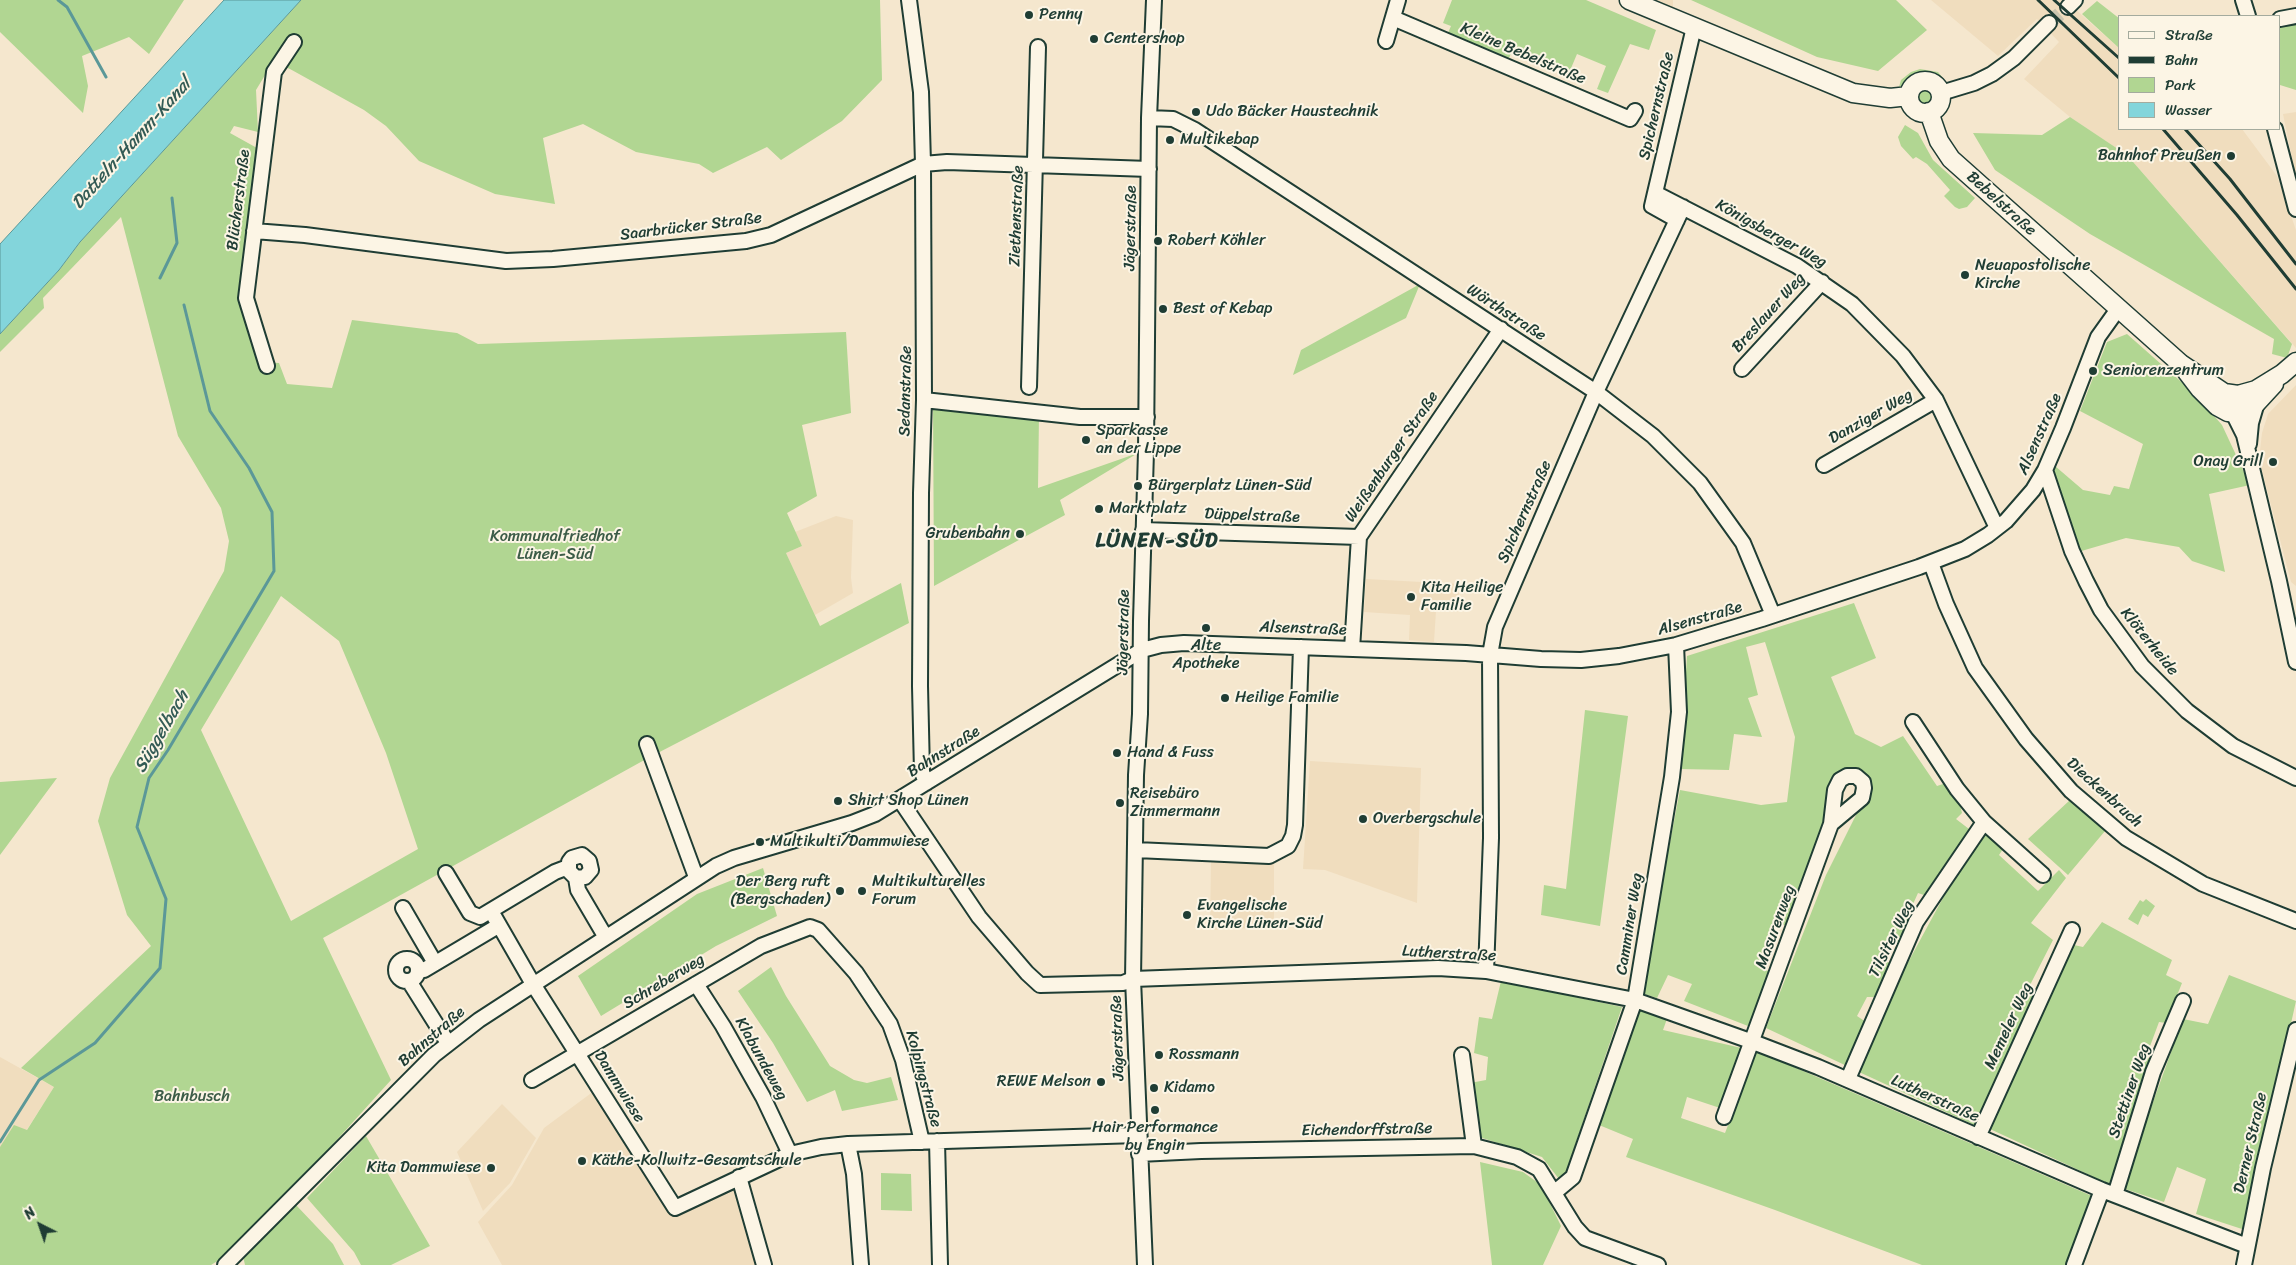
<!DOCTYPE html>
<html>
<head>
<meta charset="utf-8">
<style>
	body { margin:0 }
	#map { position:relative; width:2296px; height:1265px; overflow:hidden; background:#f5e7ce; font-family:Sriracha,sans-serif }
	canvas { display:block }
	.legend { position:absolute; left:2118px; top:15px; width:162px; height:115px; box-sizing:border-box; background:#fcf5e5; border:1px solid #a4ab9e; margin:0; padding:6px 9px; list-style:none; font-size:15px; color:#1f3d34 }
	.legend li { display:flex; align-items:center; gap:10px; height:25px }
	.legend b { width:25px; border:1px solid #a4ab9e }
	.north { position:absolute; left:15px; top:1200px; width:50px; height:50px; -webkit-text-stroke:4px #fcf5e5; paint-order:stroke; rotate:319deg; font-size:14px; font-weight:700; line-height:20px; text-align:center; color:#1f3d34 }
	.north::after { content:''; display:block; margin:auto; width:18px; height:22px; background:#1f3d34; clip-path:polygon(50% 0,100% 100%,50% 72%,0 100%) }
</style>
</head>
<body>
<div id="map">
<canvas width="2296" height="1265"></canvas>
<ul class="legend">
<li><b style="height:6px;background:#fcf5e5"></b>Straße</li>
<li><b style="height:6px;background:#1f3d34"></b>Bahn</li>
<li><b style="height:14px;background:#b1d692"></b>Park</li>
<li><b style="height:14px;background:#83d5db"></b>Wasser</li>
</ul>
<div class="north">N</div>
</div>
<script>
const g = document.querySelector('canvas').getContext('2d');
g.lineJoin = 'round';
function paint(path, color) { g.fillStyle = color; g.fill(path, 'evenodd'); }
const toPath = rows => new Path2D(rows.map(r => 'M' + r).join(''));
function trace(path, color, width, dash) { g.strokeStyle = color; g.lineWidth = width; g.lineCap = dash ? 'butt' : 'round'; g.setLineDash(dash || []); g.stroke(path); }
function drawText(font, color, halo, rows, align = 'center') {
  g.font = font + ' Sriracha,sans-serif'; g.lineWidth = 4; g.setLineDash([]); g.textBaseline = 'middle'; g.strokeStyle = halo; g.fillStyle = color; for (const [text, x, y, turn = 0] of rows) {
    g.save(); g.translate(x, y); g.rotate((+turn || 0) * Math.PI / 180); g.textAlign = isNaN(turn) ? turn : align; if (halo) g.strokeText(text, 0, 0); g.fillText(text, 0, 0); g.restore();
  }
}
paint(toPath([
	[1648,0,1673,0,1673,10],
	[1931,0,2065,0,2120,49,2120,129,2242,129,2277,176,2296,230,2296,348,2127,155,2070,117,2024,79,2059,42,2037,19,1998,56],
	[2296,112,2296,177,2283,114],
	[2296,385,2296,586,2291,582,2259,459,2262,433,2268,414],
	[836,516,853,520,851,578,853,593,815,615,786,553,802,546,795,532],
	[1366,579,1459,584,1458,612,1436,611,1434,642,1409,640,1410,615,1364,612],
	[1310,761,1421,768,1417,903,1325,870,1303,869],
	[1211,860,1274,862,1274,927,1210,930],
	[0,1057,54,1087,26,1131,0,1147],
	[594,1091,671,1214,735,1187,760,1265,502,1265,478,1222,512,1185,544,1128],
	[502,1104,536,1138,510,1183,483,1211,457,1152]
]), '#f0ddbe');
paint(toPath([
	[0,0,184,0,149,54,129,37,82,56,88,86,83,113,0,32],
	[301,0,880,0,882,80,842,121,781,160,767,147,713,173,699,164,636,152,583,124,543,138,555,204,495,194,419,161,386,126,364,110,290,69,273,62,256,90,258,132,234,126,230,133,257,148,240,299,259,362,279,363,287,384,332,388,352,320,457,333,478,344,846,332,851,413,802,425,817,496,787,513,802,546,786,553,820,626,901,583,909,623,648,758,323,938,391,1080,240,1247,211,1265,0,1265,0,1147,14,1125,27,1130,54,1087,21,1068,151,946,127,915,98,821,110,778,224,571,229,541,221,508,178,436,121,217,43,298,44,308,0,352,0,334,59,270,80,242],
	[281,596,339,641,386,753,418,849,291,921,201,730],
	[1452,0,1586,0,1656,30,1649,50,1630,44,1608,93,1597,89,1606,66,1577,54,1569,73,1513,49,1509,58,1447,35,1451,26,1443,23],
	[1691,0,1896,0,1927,30,1878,71,1817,57],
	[2097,1,2120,19,2120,49,2082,14],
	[2296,23,2296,90,2280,85,2280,27],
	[1920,69,1938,72,1946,82,1933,76,1921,75,1899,87,1901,80,1911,72],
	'1915 97a10 10 0 1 1 20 0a10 10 0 1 1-20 0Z',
	[2070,117,2127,155,2292,344,2287,358,2272,354,2274,339,2090,234,1995,170,1973,133,2042,135],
	[1905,125,1918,133,1933,160,1975,198,1967,207,1959,209,1955,207,1944,196,1950,190,1927,164,1916,157,1913,159,1901,146,1898,137],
	[1420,284,1406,318,1293,375,1301,350],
	[2127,334,2195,394,2222,425,2250,485,2209,494,2225,572,2192,561,2179,547,2126,538,2078,552,2050,474,2055,466,2083,490,2110,495,2114,486,2129,489,2143,444,2080,411,2107,342],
	[933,403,1039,415,1038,488,1138,453,1060,500,1065,515,934,586],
	[1854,603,1876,658,1831,677,1855,734,1881,747,1903,736,1937,786,1946,783,1960,805,1962,813,1956,819,1969,829,1924,895,1918,893,1909,913,1913,917,1898,944,1892,943,1883,960,1890,963,1876,997,1867,997,1857,1016,1866,1022,1849,1067,1766,1028,1826,875,1863,801,1869,784,1847,768,1831,783,1827,825,1787,926,1778,923,1761,968,1771,972,1748,1026,1684,1001,1692,984,1668,975,1657,998,1641,993,1680,790,1761,805,1787,802,1795,737,1765,642,1746,647,1758,695,1748,698,1762,737,1734,734,1729,770,1680,769,1687,656],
	[1585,710,1628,716,1600,926,1541,915,1544,885,1566,889],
	[57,778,0,855,0,782],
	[2070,800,2105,831,2068,875,2028,839],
	[1988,831,2005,846,1999,855,2038,891,2059,870,2066,878,2031,923,2053,940,2030,985,2036,989,1974,1125,1859,1072,1905,968,1944,896],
	[763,868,777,916,716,946,601,1016,578,976,697,894],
	[2146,899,2155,906,2148,917,2143,914,2138,925,2128,919,2140,900,2143,902],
	[2102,922,2172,960,2166,975,2182,983,2166,1023,2159,1022,2146,1057,2153,1060,2111,1185,1990,1129,2074,945,2083,947],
	[771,967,786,996,830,1066,854,1080,867,1083,891,1077,898,1100,842,1111,835,1090,807,1102,773,1043,738,991],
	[2229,975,2296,1001,2245,1230,2196,1214,2206,1179,2177,1167,2164,1202,2122,1188,2183,1019,2208,1024],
	[1501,981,1622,1007,1566,1172,1559,1179,1542,1157,1479,1137,1470,1083,1486,1080,1488,1057,1474,1053,1479,1017,1492,1019],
	[1640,1007,1668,1016,1663,1030,1746,1049,1720,1108,1687,1097,1681,1118,1725,1133,1757,1051,2092,1196,2065,1265,1922,1265,1775,1210,1626,1157,1633,1139,1599,1125],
	[366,1136,430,1246,391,1265,361,1265,354,1252,307,1198],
	[1480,1162,1523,1172,1541,1185,1561,1226,1543,1265,1492,1265],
	[881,1173,911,1174,912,1211,881,1210],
	[296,1205,333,1244,344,1265,245,1265,243,1256]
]), '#b1d692');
const water = toPath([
	[224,0,301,0,80,242,59,270,0,334,0,244,224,0]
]);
paint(water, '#83d5db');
trace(water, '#5b9898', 1);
trace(toPath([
	[58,0,67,7,106,77],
	[160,278,177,243,172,198],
	[0,1142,39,1080,95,1043,160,968,166,899,137,827,149,778,168,750,274,571,272,512,249,468,210,411,184,305]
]), '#5b9898', 3);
trace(toPath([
	[2049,23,2068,7]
]), '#cac5af', 14, [14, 7]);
const minor = toPath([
	[909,0,921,92,923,164,924,400,921,493,920,686,922,772,926,783],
	[2243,0,2248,16],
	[2068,7,2075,0],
	[1393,18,1630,119,1635,111],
	[2280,19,2296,16],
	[1386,41,1398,0],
	[1941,93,1974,83,1992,74,2014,58,2049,23],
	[1149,118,1173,119,1195,130,1596,392,1653,436,1700,483,1743,543,1773,615],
	[2275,129,2296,209],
	[1655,193,1694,27],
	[1677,220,1652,206,1655,193,1797,266,1852,304,1903,356,1936,400,1997,528],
	[254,231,305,235,506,261,553,259,746,241,771,235,923,164,947,162,1149,169],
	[267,366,246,298,274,72,294,42],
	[1742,369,1822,282],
	[1029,387,1038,47],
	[924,400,1080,417,1147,417],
	[2233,413,2244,435,2279,581,2296,662],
	[2249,444,2251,423,2256,406],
	[1824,465,1936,400],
	[2045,470,2072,551,2086,581,2101,610,2142,666,2187,711,2233,746,2296,778],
	[1143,530,1359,537],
	[1931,563,1946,604,1975,668,2026,739,2071,791,2126,838,2203,884,2296,921],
	[1352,649,1359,537,1501,329],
	[1913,722,1957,789,1984,822,2043,875],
	[647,744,696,877],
	[900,800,979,917,1027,973,1040,985,1123,983,1133,979,1438,968,1486,971,1635,1000,1753,1042,1818,1067,2102,1190,2247,1246],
	[1136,850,1269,856,1288,846,1293,836,1295,825,1301,647],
	[446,873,470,913,480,917,555,872,568,867],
	[576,878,585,877,591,870,589,861,582,855,572,858,569,862,569,871,576,878,578,890,605,936],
	[403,908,435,963],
	[491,911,533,984,675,1208,790,1154,821,1147,848,1144,1138,1135],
	'396 970a11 11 0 1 1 22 0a11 11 0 1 1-22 0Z',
	[418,970,424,970,498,926],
	[1486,971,1491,838,1490,655,1495,627,1596,392,1683,207],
	[409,981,448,1043],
	[696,984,723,1026,763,1097,790,1154],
	[1462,1055,1474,1146],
	[1848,1079,1916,922,1984,822],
	[532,1080,761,946,810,927,818,930,856,973,890,1024,903,1060,922,1142],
	[1724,1117,1831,824,1835,790,1840,780,1847,776,1856,776,1863,782,1864,788,1862,798,1831,824],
	[1978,1137,2072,930],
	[937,1141,940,1265],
	[848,1144,854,1174,861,1265],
	[1139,1154,1201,1151,1474,1146,1517,1157,1539,1169,1575,1227,1585,1238,1658,1265],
	[739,1177,764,1265],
	[1555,1192,1573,1177,1635,1000,1672,777,1679,712,1676,645],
	[2115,1195,2153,1072,2183,1001],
	[225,1265,434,1055,479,1020,716,866,734,858,852,823,875,814,1142,650,1161,645,1184,643,1466,653,1541,659,1581,660,1619,656,1676,645,1762,619,1919,567,1965,549,1988,535,2006,521,2033,490,2045,470,2063,428,2098,337,2118,309],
	[1145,1265,1133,979,1136,775,1140,714,1141,621,1146,451,1149,118,1154,0],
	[2074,1265,2102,1190],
	[2244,1265,2263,1168,2296,1030]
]);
const major = toPath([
	[1629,0,1853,93,1890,98,1909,96],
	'1909 97a16 16 0 1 1 32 0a16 16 0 1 1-32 0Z',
	[1929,112,1939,141,1951,159,2181,364,2224,393,2238,395,2256,390,2282,374,2296,362],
	[2187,372,2200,389,2217,406,2228,412,2239,413,2250,410,2274,384]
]);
trace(minor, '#1f3d34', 18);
trace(major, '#1f3d34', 21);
trace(minor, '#fcf5e5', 14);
trace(major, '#fcf5e5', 18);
trace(toPath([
	[2038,0,2120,79],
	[2054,0,2120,59],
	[2163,129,2237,215,2296,289],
	[2185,129,2230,179,2296,264]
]), '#1f3d34', 3);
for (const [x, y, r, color] of [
	[1029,15,5,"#1f3d34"],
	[1094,39,5,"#1f3d34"],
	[1196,112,5,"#1f3d34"],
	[1170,140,5,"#1f3d34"],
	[2231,156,5,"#1f3d34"],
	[1158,241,5,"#1f3d34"],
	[1965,275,5,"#1f3d34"],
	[1163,309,5,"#1f3d34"],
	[2093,371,5,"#1f3d34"],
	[1086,440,5,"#1f3d34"],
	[2273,462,5,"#1f3d34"],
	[1138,486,5,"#1f3d34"],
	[1099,509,5,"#1f3d34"],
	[1020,534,5,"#1f3d34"],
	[1411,597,5,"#1f3d34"],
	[1206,628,5,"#1f3d34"],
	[1225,698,5,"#1f3d34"],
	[1117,753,5,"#1f3d34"],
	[838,801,5,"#1f3d34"],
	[1120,803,5,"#1f3d34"],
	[1363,819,5,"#1f3d34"],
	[760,842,5,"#1f3d34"],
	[840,891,5,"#1f3d34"],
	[862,891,5,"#1f3d34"],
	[1187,915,5,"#1f3d34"],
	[1159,1055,5,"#1f3d34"],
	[1101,1082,5,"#1f3d34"],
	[1154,1088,5,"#1f3d34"],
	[1155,1110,5,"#1f3d34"],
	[582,1161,5,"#1f3d34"],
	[491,1168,5,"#1f3d34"]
]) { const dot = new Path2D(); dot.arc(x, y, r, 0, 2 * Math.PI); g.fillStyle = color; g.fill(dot); trace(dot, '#fcf5e5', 2); }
drawText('16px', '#1f3d34', '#fcf5e5', [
	["Penny",1039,15],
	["Centershop",1104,39],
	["Udo Bäcker Haustechnik",1206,112],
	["Multikebap",1180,140],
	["Bahnhof Preußen",2221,156,"right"],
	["Robert Köhler",1168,241],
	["Neuapostolische",1975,266],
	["Kirche",1975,284],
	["Best of Kebap",1173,309],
	["Seniorenzentrum",2103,371],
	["Sparkasse",1096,431],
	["an der Lippe",1096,449],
	["Onay Grill",2263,462,"right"],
	["Bürgerplatz Lünen-Süd",1148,486],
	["Marktplatz",1109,509],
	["Grubenbahn",1010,534,"right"],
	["Kita Heilige",1421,588],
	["Familie",1421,606],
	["Alte",1206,646,"center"],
	["Apotheke",1206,664,"center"],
	["Heilige Familie",1235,698],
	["Hand & Fuss",1127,753],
	["Reisebüro",1130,794],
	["Zimmermann",1130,812],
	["Shirt Shop Lünen",848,801],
	["Overbergschule",1373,819],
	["Multikulti/Dammwiese",770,842],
	["Der Berg ruft",830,882,"right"],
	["(Bergschaden)",830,900,"right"],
	["Multikulturelles",872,882],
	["Forum",872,900],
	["Evangelische",1197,906],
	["Kirche Lünen-Süd",1197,924],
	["Rossmann",1169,1055],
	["REWE Melson",1091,1082,"right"],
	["Kidamo",1164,1088],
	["Hair Performance",1155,1128,"center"],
	["by Engin",1155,1146,"center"],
	["Käthe-Kollwitz-Gesamtschule",592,1161],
	["Kita Dammwiese",481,1168,"right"]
], 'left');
drawText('16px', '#1f3d34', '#fcf5e5', [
	["Kleine Bebelstraße",1523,54,23],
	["Spichernstraße",1657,106,-77],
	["Blücherstraße",239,200,-83],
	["Bebelstraße",2001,204,42],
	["Ziethenstraße",1017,216,-88],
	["Saarbrücker Straße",691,227,-7],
	["Jägerstraße",1131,228,-89],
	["Königsberger Weg",1771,234,29],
	["Wörthstraße",1506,313,33],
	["Breslauer Weg",1769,313,-48],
	["Sedanstraße",906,391,-89],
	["Danziger Weg",1871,417,-30],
	["Alsenstraße",2040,434,-66],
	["Weißenburger Straße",1392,457,-56],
	["Spichernstraße",1525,512,-66],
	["Düppelstraße",1252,516,2],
	["Alsenstraße",1700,619,-16],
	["Alsenstraße",1303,629,2],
	["Jägerstraße",1124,632,-89],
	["Klöterheide",2149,642,51],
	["Bahnstraße",944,752,-32],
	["Dieckenbruch",2104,793,42],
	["Camminer Weg",1630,924,-81],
	["Masurenweg",1776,927,-70],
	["Tilsiter Weg",1892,939,-64],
	["Lutherstraße",1449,954,3],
	["Schreberweg",664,982,-31],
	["Memeler Weg",2009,1026,-65],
	["Bahnstraße",432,1037,-41],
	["Jägerstraße",1118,1038,-92],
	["Klabundeweg",761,1059,61],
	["Kolpingstraße",923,1079,75],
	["Dammwiese",619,1087,58],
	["Stettiner Weg",2130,1091,-71],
	["Lutherstraße",1935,1099,24],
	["Eichendorffstraße",1367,1130,-1],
	["Derner Straße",2251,1143,-77]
]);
drawText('16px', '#3c5c47', '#fcf5e5', [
	["Kommunalfriedhof",555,537],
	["Lünen-Süd",555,555],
	["Bahnbusch",192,1097]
]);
drawText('italic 18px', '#335b55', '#fcf5e5', [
	["Datteln-Hamm-Kanal",132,144,-48],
	["Süggelbach",162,732,-60]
]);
g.letterSpacing = '1px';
drawText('bold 21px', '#1f3d34', '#fcf5e5', [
	["LÜNEN-SÜD",1157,542]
]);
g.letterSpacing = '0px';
</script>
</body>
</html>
